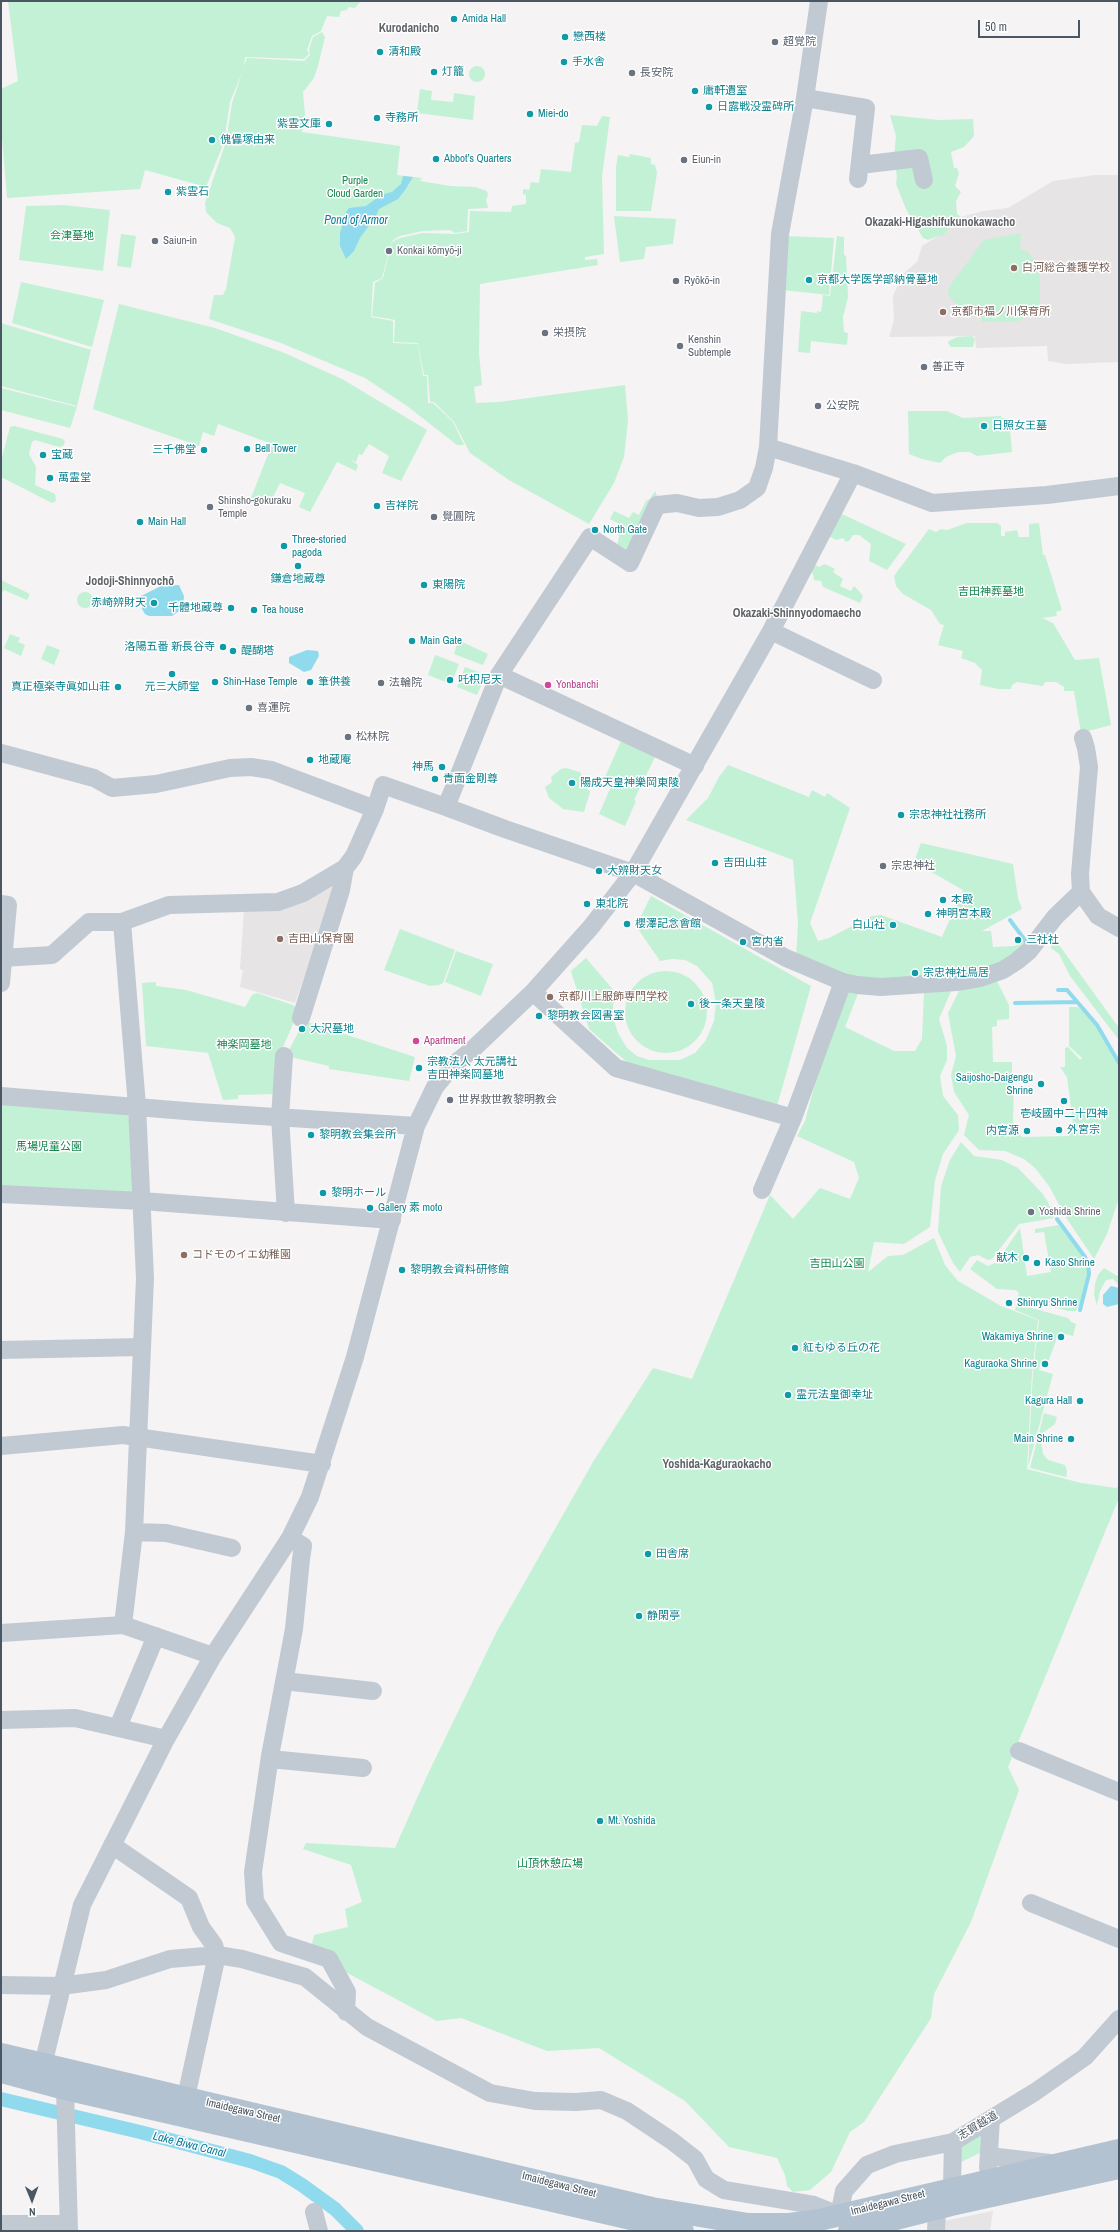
<!DOCTYPE html>
<html>
<head>
<meta charset="utf-8">
<style>
	body { margin:0 }
	#map { position:relative; width:1120px; height:2232px; overflow:hidden; background:#f5f3f3; font-family:"Archivo Narrow",sans-serif }
	canvas { display:block }
	.frame { position:absolute; inset:0; border:2px solid #4a5661; pointer-events:none }
	.north { position:absolute; left:12px; top:2180px; width:40px; height:40px; -webkit-text-stroke:3px #fff; paint-order:stroke; rotate:179deg; font-size:11px; font-weight:700; line-height:16px; text-align:center; color:#4a5661 }
	.north::after { content:''; display:block; margin:auto; width:14px; height:18px; background:#4a5661; clip-path:polygon(50% 0,100% 100%,50% 72%,0 100%) }
	.scale { position:absolute; left:978px; top:20px; width:102px; height:18px; box-sizing:border-box; border:2px solid #4a5661; border-top:0; padding-left:5px; font-size:12px; line-height:14px; white-space:nowrap; color:#4a5661; -webkit-text-stroke:3px #fff; paint-order:stroke }
</style>
</head>
<body>
<div id="map">
<canvas width="1120" height="2232"></canvas>
<div class="frame"></div>
<div class="north">N</div>
<div class="scale">50 m</div>
</div>
<script>
const g = document.querySelector('canvas').getContext('2d');
g.lineJoin = 'round';
function paint(path, color) { g.fillStyle = color; g.fill(path, 'evenodd'); }
const toPath = rows => new Path2D(rows.map(r => 'M' + r).join(''));
function trace(path, color, width, dash) { g.strokeStyle = color; g.lineWidth = width; g.lineCap = dash ? 'butt' : 'round'; g.setLineDash(dash || []); g.stroke(path); }
function drawText(font, color, halo, rows, align = 'center') {
  g.font = font + ' "Archivo Narrow","Noto Sans JP",sans-serif'; g.lineWidth = 3; g.setLineDash([]); g.textBaseline = 'middle'; g.strokeStyle = halo; g.fillStyle = color; for (const [text, x, y, turn = 0] of rows) {
    g.save(); g.translate(x, y); g.rotate((+turn || 0) * Math.PI / 180); g.textAlign = isNaN(turn) ? turn : align; if (halo) g.strokeText(text, 0, 0); g.fillText(text, 0, 0); g.restore();
  }
}
paint(toPath([
	[1095,175,1119,175,1119,362,1067,364,1048,361,1047,346,976,348,975,337,973,336,889,337,894,320,893,296,903,274,917,262,922,246,938,236,943,236,961,217,983,211,1008,208,1053,181],
	[330,884,336,888,295,1003,240,987,243,970,240,969,244,910],
	[993,2211,990,2231,943,2231,944,2221]
]), '#e6e4e5');
paint(toPath([
	[8,1,361,1,355,8,348,7,347,10,341,11,339,17,327,16,321,31,312,36,307,50,309,54,304,59,245,57,244,68,230,102,224,142,206,187,145,170,140,189,7,198,1,126,1,89,18,81],
	[322,32,325,37,318,66,314,78,303,92,305,115,302,132,400,146,397,175,422,178,420,181,450,186,475,187,487,191,488,195,486,200,488,208,468,209,467,231,455,233,450,230,423,231,400,236,392,241,382,278,373,282,371,317,393,321,393,343,418,344,423,376,427,376,428,403,433,403,453,422,464,445,457,445,407,406,365,378,281,343,209,319,214,295,223,295,226,289,235,237,230,228,217,223,206,212,205,203,226,142,232,103,247,58,304,61,310,55,309,50,313,37],
	'469 74a8 8 0 1 1 16 0a8 8 0 1 1-16 0Z',
	[420,89,432,91,431,100,453,102,454,93,475,96,473,120,417,113],
	[890,115,938,120,973,119,974,136,964,147,951,152,954,168,957,168,959,173,955,186,961,192,956,201,957,214,961,217,943,236,938,236,928,240,923,238,906,209,896,184,897,177,894,157,896,136],
	[602,116,610,117,602,176,604,254,585,257,585,260,597,259,598,265,480,284,479,353,482,385,474,387,476,403,499,402,625,385,628,420,624,457,614,483,589,524,509,480,470,453,454,422,434,402,430,402,428,375,424,375,418,343,394,342,395,320,372,316,375,283,383,278,392,242,400,238,423,233,455,234,469,232,470,211,511,212,512,206,526,204,526,195,523,194,523,189,529,190,531,182,539,183,541,169,571,172,575,143,579,142,582,125,597,126],
	[630,154,651,158,651,164,655,165,657,173,651,211,616,211,616,167,618,155,629,157],
	[63,205,110,210,103,271,19,260,26,206],
	[614,216,676,219,673,244,646,247,644,259,620,262],
	[1021,233,1020,249,1029,253,1040,269,1040,308,1023,316,1024,319,1019,319,1019,321,982,322,981,315,965,311,951,299,948,294,949,287,984,240],
	[121,234,136,236,131,268,117,266],
	[787,236,834,238,829,295,783,290],
	[837,236,844,237,844,255,846,256,848,297,843,317,844,332,848,333,847,345,811,341,810,353,798,352,801,311,817,313,817,311,821,312,823,295,830,296],
	[21,282,104,300,92,347,12,323],
	[119,304,215,328,282,352,342,379,427,430,401,481,382,473,389,456,369,444,362,455,359,454,356,462,350,459,358,465,356,471,337,462,310,512,299,507,305,493,280,483,269,505,251,498,272,444,218,424,214,436,203,432,199,446,93,409],
	[1,323,91,350,77,406,1,386],
	[972,336,975,339,973,347,951,347,948,343,949,341,957,337],
	[1,388,77,407,70,428,1,410],
	[908,411,947,411,963,418,1001,416,1001,418,1009,418,1012,452,977,456,970,452,958,452,946,457,940,463,922,459,909,454],
	[14,426,63,439,65,442,63,446,59,447,35,440,32,442,29,454,36,467,35,485,55,494,56,501,52,503,1,477,1,461,10,427],
	[655,491,658,498,630,553,617,546,619,536,617,534,621,527,619,524,610,519,614,511,629,518,633,512,639,515,646,501,650,499],
	[842,514,906,544,887,570,869,561,871,544,859,535,853,535,849,541,846,542,843,538,836,540,827,535],
	[967,523,997,523,1001,526,1001,536,1005,536,1005,532,1017,530,1019,537,1029,537,1029,524,1039,523,1043,555,1045,555,1062,610,1056,612,1057,616,1042,618,1053,623,1075,660,1099,658,1111,725,1081,733,1074,691,1064,691,1064,687,1056,682,1045,682,1043,686,1017,682,1012,685,1011,689,998,689,980,685,982,670,975,663,961,658,963,651,938,645,944,625,940,624,931,610,903,594,896,586,894,576,929,529,936,532,941,529,947,530],
	[825,564,835,569,833,572,843,579,840,586,851,591,854,586,858,590,863,596,860,603,823,587,821,581,814,580,813,574,809,569,815,565,819,567],
	[1,580,30,594,27,600,4,590,1,595],
	'77 600a8 8 0 1 1 16 0a8 8 0 1 1-16 0Z',
	[10,634,20,638,18,642,25,645,21,656,4,648],
	[458,640,488,654,483,665,454,654],
	[47,645,60,650,54,665,41,659],
	[435,655,459,664,451,684,428,675],
	[465,667,486,675,477,695,457,687],
	[622,739,655,757,634,800,636,801,625,826,599,814,610,789,605,777],
	[728,765,809,797,812,790,825,797,827,793,850,808,810,923,818,941,829,938,872,916,881,915,942,937,963,890,914,862,921,843,1013,864,1018,898,1022,909,982,931,991,931,993,947,1014,946,1020,944,1025,939,1028,940,1014,956,977,972,858,981,796,959,798,923,793,860,686,820,708,798,719,777],
	[566,768,580,772,585,782,588,785,587,788,590,792,584,812,563,809,549,798,545,787,552,782,551,777,561,769],
	[651,896,811,986,777,1106,629,1064,589,1029,571,971,586,958,615,992,612,1014,618,1033,627,1048,637,1056,649,1060,680,1060,695,1053,706,1040,714,1021,716,1002,712,983,697,966,685,960,672,959,660,961,636,926],
	[400,929,455,950,443,983,439,985,430,986,384,970],
	[1054,938,1119,1028,1119,1040,1070,976,1059,954,1051,948,1051,942],
	[456,951,493,964,481,996,445,982],
	'625 1012a41 41 0 1 1 82 0a41 41 0 1 1-82 0Z',
	[996,979,1009,1005,1009,1019,997,1020,997,1026,992,1027,993,1062,1012,1062,1012,1074,1017,1074,1014,1080,1013,1122,1022,1137,1069,1136,1073,1123,1067,1077,1060,1067,1065,1067,1065,1048,1068,1047,1080,1060,1082,1058,1069,1046,1069,1007,1078,1007,1086,1013,1105,1038,1119,1065,1119,1198,1107,1234,1094,1259,1067,1219,1049,1186,1035,1168,1024,1159,1005,1151,979,1150,964,1135,969,1115,954,1092,951,1075,956,1056,948,1013,960,989],
	[156,982,156,986,186,990,245,1007,252,995,257,993,293,1005,299,1010,280,1054,275,1094,238,1095,238,1099,223,1100,208,1053,146,1046,142,983],
	[844,988,859,991,845,1027,894,1051,915,1051,922,1039,924,992,952,989,939,1019,947,1046,947,1060,940,1076,943,1096,958,1115,959,1130,943,1154,935,1180,930,1227,904,1244,874,1242,868,1272,888,1256,903,1255,934,1238,945,1265,958,1281,1001,1306,1038,1320,1032,1373,1027,1469,1081,1483,1116,1488,1119,1486,1119,1498,1008,1767,1019,1790,971,1922,934,1994,931,2018,864,2122,850,2132,831,2172,810,2190,793,2192,787,2186,785,2175,777,2158,729,2147,685,2101,599,2048,547,2051,461,2018,437,2021,310,1953,314,1935,348,1927,345,1909,362,1902,351,1865,303,1849,306,1843,395,1848,426,1778,497,1631,593,1462,653,1368,692,1379,770,1195,793,1219,820,1188,850,1199,859,1178,854,1162,797,1136,805,1121,836,1005],
	[304,1021,415,1057,409,1081,329,1069,329,1066,286,1056],
	[1,1102,123,1111,129,1117,135,1189,129,1194,1,1186],
	[961,1142,974,1156,1002,1160,1018,1168,1042,1193,1048,1202,1054,1218,1019,1224,992,1259,988,1260,978,1255,970,1257,960,1272,953,1263,938,1232,941,1186,950,1160],
	[1059,1225,1080,1252,1087,1267,1087,1274,1081,1301,1076,1311,1068,1311,1018,1297,1019,1293,1015,1290,997,1289,970,1269,977,1260,988,1266,997,1262,1020,1228,1027,1276,1051,1272,1044,1232,1035,1233,1035,1229],
	[1104,1268,1119,1277,1119,1285,1113,1279,1106,1280,1100,1291,1097,1305,1094,1295,1095,1284,1098,1275],
	[1017,1304,1068,1318,1071,1322,1076,1324,1073,1336,1059,1332,1049,1360,1042,1360,1039,1370,1053,1374,1028,1467,1033,1372,1039,1320,1015,1310],
	[1044,1413,1057,1417,1055,1424,1040,1435,1043,1454,1048,1460,1065,1465,1067,1471,1066,1477,1030,1468],
	[981,2133,984,2151,959,2163,961,2145]
]), '#c3f1d5');
paint(toPath([
	[403,176,413,177,405,190,398,199,379,209,376,216,360,238,354,251,346,259,340,246,340,233,346,212,349,208,366,206,381,195,392,192,401,184],
	[179,585,184,596,183,607,179,611,172,616,149,616,145,614,142,609,141,596,161,586],
	[307,650,318,651,319,656,311,670,304,672,289,663,289,657],
	[1111,1286,1119,1288,1119,1304,1107,1307,1103,1304,1103,1295]
]), '#90daee');
trace(toPath([
	[1010,920,1027,943,1026,945],
	[1058,990,1067,990,1097,1025,1119,1063],
	[1015,1003,1077,1002],
	[1057,1219,1085,1257,1088,1264,1089,1274,1080,1310]
]), '#90daee', 4);
trace(toPath([
	[1,2099,140,2132,250,2161,281,2172,302,2185,335,2209,357,2231]
]), '#90daee', 14);
trace(toPath([
	[819,1,805,98,780,234,768,447,764,468,757,488,740,500,718,507,699,508,677,503,657,505,630,563,590,537,499,675,446,807,505,829,633,873,786,958,843,982,857,985,881,987,956,982,980,978,1003,970,1017,961,1029,951,1055,917,1081,892,1098,916,1119,928],
	[805,98,866,108,858,179],
	[860,165,919,158,924,180],
	[768,447,853,473,932,503,1047,495,1119,486],
	[771,631,873,680],
	[499,675,695,766],
	[1,753,94,778,112,788,156,784,230,768,251,767,271,770,375,809,354,856,345,868,303,893,278,902,169,905,122,922,89,922,52,955,1,958],
	[375,809,383,785,446,807],
	[1081,892,1080,874,1089,767,1086,748,1083,738],
	[1,904,8,905,1,983],
	[122,922,137,1106,145,1278,134,1532,123,1625],
	[533,992,616,1068,793,1118],
	[301,1018,341,890,345,868],
	[284,1056,280,1117,286,1213],
	[1,1096,198,1112,416,1126],
	[762,1190,793,1118,843,982],
	[1,1194,142,1201,392,1220],
	[1,1350,142,1347],
	[1,1446,123,1435,322,1464],
	[134,1532,166,1533,232,1548],
	[290,1538,303,1546,301,1559,294,1629,270,1756,253,1872,255,1901,281,1943,329,1959,347,1992,346,2012],
	[1,1633,123,1625,213,1656],
	[284,1681,373,1691],
	[1,1720,75,1718,166,1739],
	[118,1727,156,1636],
	[1019,1751,1119,1792],
	[270,1759,363,1768],
	[112,1845,189,1898,201,1927,214,1945,217,1955,183,2111],
	[1031,1903,1119,1939],
	[1,1985,61,1986,106,1980,170,1959,217,1955,242,1959,305,1977,367,2027,490,2093,535,2101,576,2102,601,2100,627,2111,672,2141,695,2159,706,2179,724,2190,814,2205,839,2215,844,2191,867,2165,895,2154,953,2142,1035,2092,1085,2057,1119,2019],
	[68,2076,65,2089,69,2231],
	[40,2077,82,1905,166,1739,213,1656,290,1538,310,1497,355,1357,416,1126,435,1087,453,1065,473,1049,533,992,591,927,633,873,771,631,853,473],
	[989,2156,1050,2163],
	[988,2168,991,2119],
	[952,2187,953,2142],
	[314,2212,319,2231],
	[1,2224,68,2224],
	[936,2231,937,2209]
]), '#c1cad2', 18);
trace(toPath([
	[1,2054,652,2208,748,2224,789,2224,819,2220,1119,2150],
	[1,2072,65,2089,683,2231],
	[849,2231,951,2205,1119,2168]
]), '#b3c2d1', 22);
for (const [x, y, r, color] of [
	[454,19,4,"#0f9aa8"],
	[565,37,4,"#0f9aa8"],
	[775,42,4,"#6b7280"],
	[380,52,4,"#0f9aa8"],
	[564,62,4,"#0f9aa8"],
	[434,72,4,"#0f9aa8"],
	[632,73,4,"#6b7280"],
	[695,91,4,"#0f9aa8"],
	[709,107,4,"#0f9aa8"],
	[530,114,4,"#0f9aa8"],
	[377,118,4,"#0f9aa8"],
	[329,124,4,"#0f9aa8"],
	[212,140,4,"#0f9aa8"],
	[436,159,4,"#0f9aa8"],
	[684,160,4,"#6b7280"],
	[168,192,4,"#0f9aa8"],
	[155,241,4,"#6b7280"],
	[389,251,4,"#6b7280"],
	[1014,268,4,"#8d6e63"],
	[809,280,4,"#0f9aa8"],
	[676,281,4,"#6b7280"],
	[943,312,4,"#8d6e63"],
	[545,333,4,"#6b7280"],
	[680,346,4,"#6b7280"],
	[924,367,4,"#6b7280"],
	[818,406,4,"#6b7280"],
	[984,426,4,"#0f9aa8"],
	[247,449,4,"#0f9aa8"],
	[204,450,4,"#0f9aa8"],
	[43,455,4,"#0f9aa8"],
	[50,478,4,"#0f9aa8"],
	[377,506,4,"#0f9aa8"],
	[210,507,4,"#6b7280"],
	[434,517,4,"#6b7280"],
	[140,522,4,"#0f9aa8"],
	[595,530,4,"#0f9aa8"],
	[284,546,4,"#0f9aa8"],
	[298,566,4,"#0f9aa8"],
	[424,585,4,"#0f9aa8"],
	[154,603,4,"#0f9aa8"],
	[231,608,4,"#0f9aa8"],
	[254,610,4,"#0f9aa8"],
	[412,641,4,"#0f9aa8"],
	[223,647,4,"#0f9aa8"],
	[233,651,4,"#0f9aa8"],
	[172,674,4,"#0f9aa8"],
	[450,680,4,"#0f9aa8"],
	[215,682,4,"#0f9aa8"],
	[310,682,4,"#0f9aa8"],
	[381,683,4,"#6b7280"],
	[548,685,4,"#d1479c"],
	[118,687,4,"#0f9aa8"],
	[249,708,4,"#6b7280"],
	[348,737,4,"#6b7280"],
	[310,760,4,"#0f9aa8"],
	[442,767,4,"#0f9aa8"],
	[435,779,4,"#0f9aa8"],
	[572,783,4,"#0f9aa8"],
	[901,815,4,"#0f9aa8"],
	[715,863,4,"#0f9aa8"],
	[883,866,4,"#6b7280"],
	[599,871,4,"#0f9aa8"],
	[943,900,4,"#0f9aa8"],
	[587,904,4,"#0f9aa8"],
	[928,914,4,"#0f9aa8"],
	[627,924,4,"#0f9aa8"],
	[893,925,4,"#0f9aa8"],
	[280,939,4,"#8d6e63"],
	[1018,940,4,"#0f9aa8"],
	[743,942,4,"#0f9aa8"],
	[915,973,4,"#0f9aa8"],
	[550,997,4,"#8d6e63"],
	[691,1004,4,"#0f9aa8"],
	[539,1016,4,"#0f9aa8"],
	[302,1029,4,"#0f9aa8"],
	[416,1041,4,"#d1479c"],
	[419,1068,4,"#0f9aa8"],
	[1041,1084,4,"#0f9aa8"],
	[450,1100,4,"#6b7280"],
	[1064,1101,4,"#0f9aa8"],
	[1059,1130,4,"#0f9aa8"],
	[1027,1131,4,"#0f9aa8"],
	[311,1135,4,"#0f9aa8"],
	[323,1193,4,"#0f9aa8"],
	[370,1208,4,"#0f9aa8"],
	[1031,1212,4,"#6b7280"],
	[184,1255,4,"#8d6e63"],
	[1026,1258,4,"#0f9aa8"],
	[1037,1263,4,"#0f9aa8"],
	[402,1270,4,"#0f9aa8"],
	[1009,1303,4,"#0f9aa8"],
	[1061,1337,4,"#0f9aa8"],
	[795,1348,4,"#0f9aa8"],
	[1045,1364,4,"#0f9aa8"],
	[788,1395,4,"#0f9aa8"],
	[1080,1401,4,"#0f9aa8"],
	[1071,1439,4,"#0f9aa8"],
	[648,1554,4,"#0f9aa8"],
	[639,1616,4,"#0f9aa8"],
	[600,1821,4,"#0f9aa8"]
]) { const dot = new Path2D(); dot.arc(x, y, r, 0, 2 * Math.PI); g.fillStyle = color; g.fill(dot); trace(dot, '#fff', 1.5); }
drawText('11px', '#0d838f', '#fff', [
	["Amida Hall",462,19],
	["戀西楼",573,37],
	["清和殿",388,52],
	["手水舎",572,62],
	["灯籠",442,72],
	["庸軒遺室",703,91],
	["日露戦没霊碑所",717,107],
	["Miei-do",538,114],
	["寺務所",385,118],
	["紫雲文庫",321,124,"right"],
	["傀儡塚由来",220,140],
	["Abbot’s Quarters",444,159],
	["紫雲石",176,192],
	["京都大学医学部納骨墓地",817,280],
	["日照女王墓",992,426],
	["Bell Tower",255,449],
	["三千佛堂",196,450,"right"],
	["宝蔵",51,455],
	["萬霊堂",58,478],
	["吉祥院",385,506],
	["Main Hall",148,522],
	["North Gate",603,530],
	["Three-storied",292,540],
	["pagoda",292,553],
	["鎌倉地蔵尊",298,579,"center"],
	["東陽院",432,585],
	["赤崎辨財天",146,603,"right"],
	["千體地蔵尊",223,608,"right"],
	["Tea house",262,610],
	["Main Gate",420,641],
	["洛陽五番 新長谷寺",215,647,"right"],
	["醍醐塔",241,651],
	["吒枳尼天",458,680],
	["Shin-Hase Temple",223,682],
	["筆供養",318,682],
	["真正極楽寺眞如山荘",110,687,"right"],
	["元三大師堂",172,687,"center"],
	["地蔵庵",318,760],
	["神馬",434,767,"right"],
	["青面金剛尊",443,779],
	["陽成天皇神樂岡東陵",580,783],
	["宗忠神社社務所",909,815],
	["吉田山荘",723,863],
	["大辨財天女",607,871],
	["本殿",951,900],
	["東北院",595,904],
	["神明宮本殿",936,914],
	["櫻澤記念會館",635,924],
	["白山社",885,925,"right"],
	["三社社",1026,940],
	["宮内省",751,942],
	["宗忠神社鳥居",923,973],
	["後一条天皇陵",699,1004],
	["黎明教会図書室",547,1016],
	["大沢墓地",310,1029],
	["宗教法人 太元講社",427,1062],
	["吉田神楽岡墓地",427,1075],
	["Saijosho-Daigengu",1033,1078,"right"],
	["Shrine",1033,1091,"right"],
	["壱岐國中二十四神",1064,1114,"center"],
	["外宮宗",1067,1130],
	["内宮源",1019,1131,"right"],
	["黎明教会集会所",319,1135],
	["黎明ホール",331,1193],
	["Gallery 素 moto",378,1208],
	["献木",1018,1258,"right"],
	["Kaso Shrine",1045,1263],
	["黎明教会資料研修館",410,1270],
	["Shinryu Shrine",1017,1303],
	["Wakamiya Shrine",1053,1337,"right"],
	["紅もゆる丘の花",803,1348],
	["Kaguraoka Shrine",1037,1364,"right"],
	["霊元法皇御幸址",796,1395],
	["Kagura Hall",1072,1401,"right"],
	["Main Shrine",1063,1439,"right"],
	["田舎席",656,1554],
	["静閑亭",647,1616],
	["Mt. Yoshida",608,1821]
], 'left');
drawText('11px', '#5b616d', '#fff', [
	["超覚院",783,42],
	["長安院",640,73],
	["Eiun-in",692,160],
	["Saiun-in",163,241],
	["Konkai kōmyō-ji",397,251],
	["Ryōkō-in",684,281],
	["栄摂院",553,333],
	["Kenshin",688,340],
	["Subtemple",688,353],
	["善正寺",932,367],
	["公安院",826,406],
	["Shinsho-gokuraku",218,501],
	["Temple",218,514],
	["覺圓院",442,517],
	["法輪院",389,683],
	["喜運院",257,708],
	["松林院",356,737],
	["宗忠神社",891,866],
	["世界救世教黎明教会",458,1100],
	["Yoshida Shrine",1039,1212]
], 'left');
drawText('11px', '#17864f', '#fff', [
	["Purple",355,181],
	["Cloud Garden",355,194],
	["会津墓地",72,236],
	["吉田神葬墓地",991,592],
	["神楽岡墓地",244,1045],
	["馬場児童公園",49,1147],
	["吉田山公園",837,1264],
	["山頂休憩広場",550,1864]
]);
drawText('11px', '#785e54', '#fff', [
	["白河総合養護学校",1022,268],
	["京都市福ノ川保育所",951,312],
	["吉田山保育園",288,939],
	["京都川上服飾専門学校",558,997],
	["コドモのイエ幼稚園",192,1255]
], 'left');
drawText('11px', '#b23c85', '#fff', [
	["Yonbanchi",556,685],
	["Apartment",424,1041]
], 'left');
drawText('11px', '#4a5661', '#fff', [
	["Imaidegawa Street",243,2111,13],
	["志賀越道",978,2126,-31],
	["Imaidegawa Street",559,2185,14],
	["Imaidegawa Street",888,2203,-14]
]);
drawText('bold 12px', '#5f6368', '#fff', [
	["Kurodanicho",409,29],
	["Okazaki-Higashifukunokawacho",940,223],
	["Jodoji-Shinnyochō",130,582],
	["Okazaki-Shinnyodomaecho",797,614],
	["Yoshida-Kaguraokacho",717,1465]
]);
drawText('italic 12px', '#0c7c9b', '#fff', [
	["Pond of Armor",356,221],
	["Lake Biwa Canal",189,2145,14]
]);
</script>
</body>
</html>
